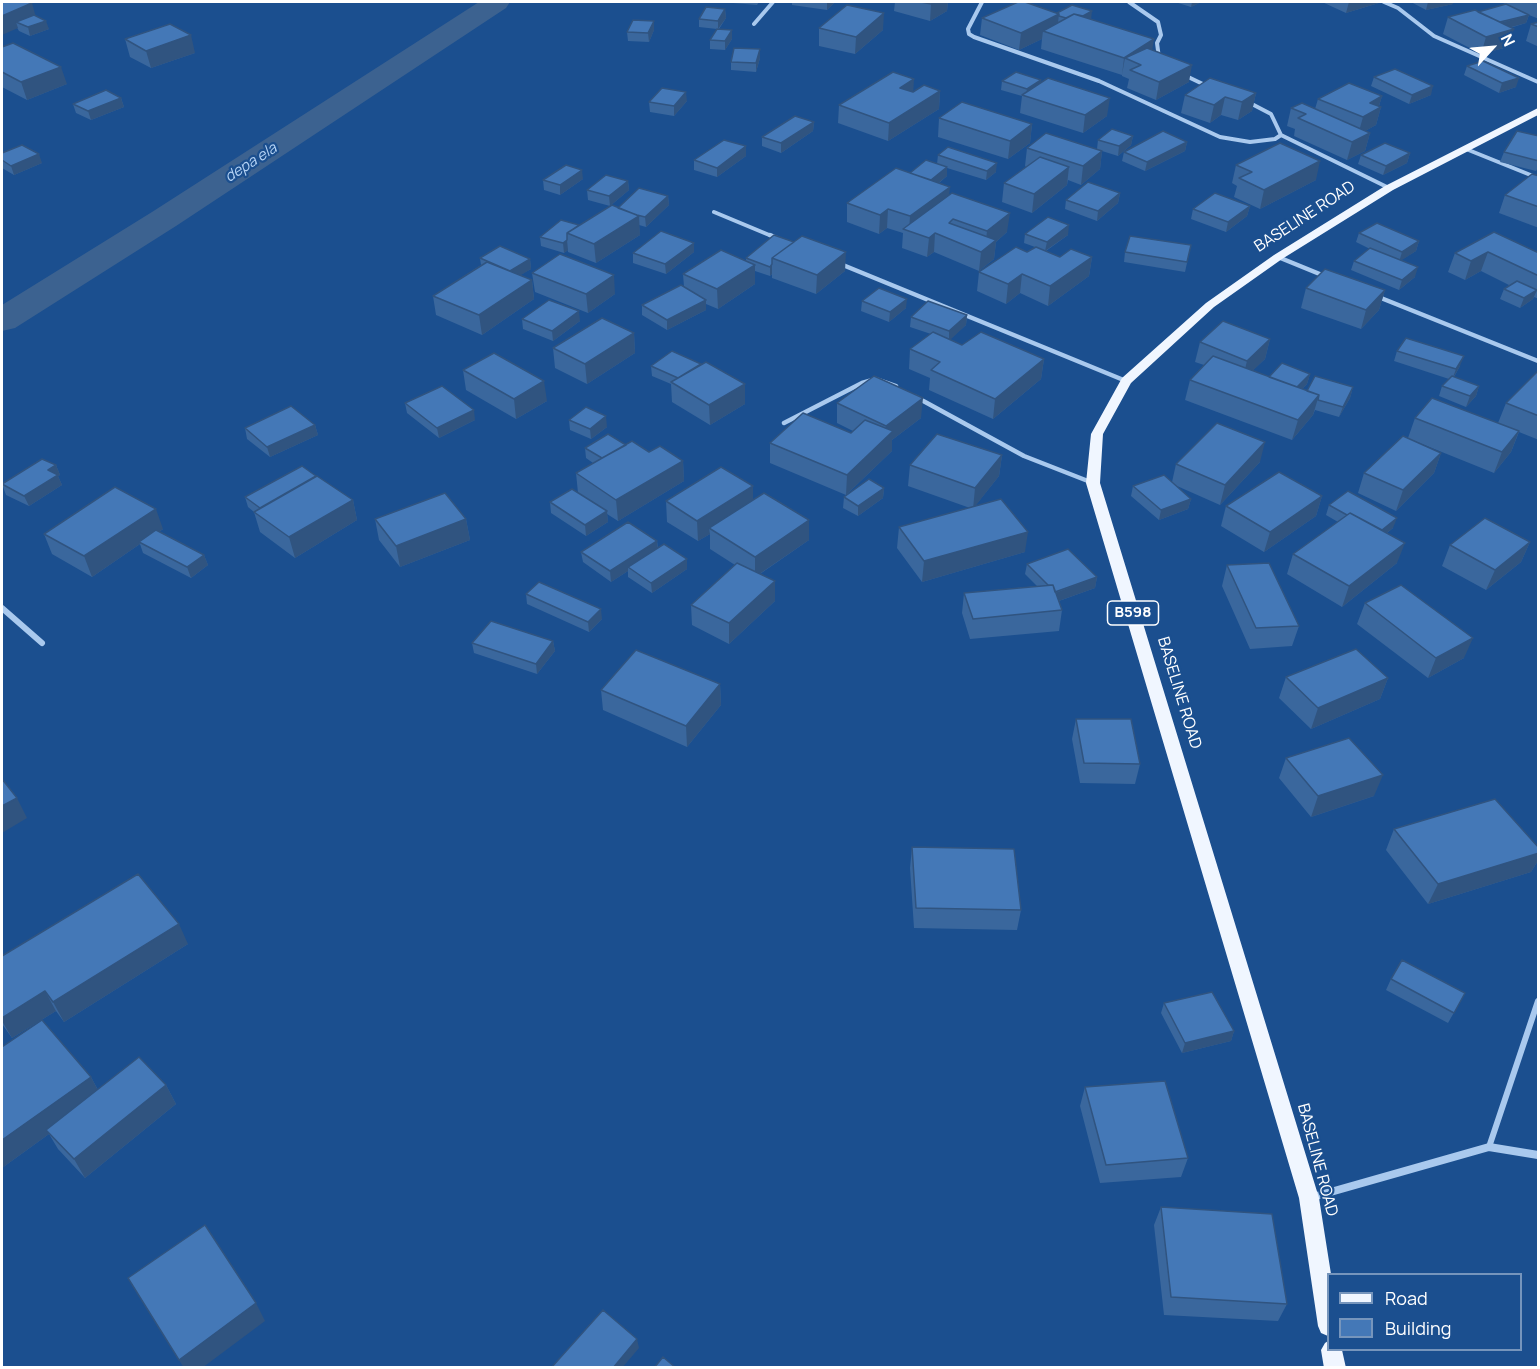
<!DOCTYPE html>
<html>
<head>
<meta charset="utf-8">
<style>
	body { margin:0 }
	#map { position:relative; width:1540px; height:1369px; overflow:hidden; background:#1b4f8f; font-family:Manrope,sans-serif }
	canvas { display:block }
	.frame { position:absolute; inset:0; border:3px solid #fff; pointer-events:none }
	.legend { position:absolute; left:1327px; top:1273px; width:195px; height:78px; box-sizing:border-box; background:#1b4f8f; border:2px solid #7695bc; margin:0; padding:8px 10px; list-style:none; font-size:18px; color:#fff }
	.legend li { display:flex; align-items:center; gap:12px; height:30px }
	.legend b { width:30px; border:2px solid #7695bc }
	.north { position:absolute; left:1462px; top:18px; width:60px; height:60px; -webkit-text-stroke:4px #1b4f8f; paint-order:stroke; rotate:64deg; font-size:16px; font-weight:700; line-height:24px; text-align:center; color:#fff }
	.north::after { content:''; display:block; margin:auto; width:21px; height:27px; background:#fff; clip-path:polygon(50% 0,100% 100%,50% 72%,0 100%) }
</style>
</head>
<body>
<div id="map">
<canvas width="1540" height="1369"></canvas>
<div class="frame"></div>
<ul class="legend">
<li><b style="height:8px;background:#f0f6ff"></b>Road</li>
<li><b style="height:16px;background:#4478b7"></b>Building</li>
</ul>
<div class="north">N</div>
</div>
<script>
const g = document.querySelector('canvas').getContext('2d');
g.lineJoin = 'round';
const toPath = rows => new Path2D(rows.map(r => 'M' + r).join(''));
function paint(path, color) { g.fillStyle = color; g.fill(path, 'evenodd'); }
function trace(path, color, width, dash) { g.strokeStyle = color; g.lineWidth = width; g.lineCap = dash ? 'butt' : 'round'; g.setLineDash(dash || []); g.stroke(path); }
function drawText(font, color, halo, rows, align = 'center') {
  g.font = font + ' Manrope,sans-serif'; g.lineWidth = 4.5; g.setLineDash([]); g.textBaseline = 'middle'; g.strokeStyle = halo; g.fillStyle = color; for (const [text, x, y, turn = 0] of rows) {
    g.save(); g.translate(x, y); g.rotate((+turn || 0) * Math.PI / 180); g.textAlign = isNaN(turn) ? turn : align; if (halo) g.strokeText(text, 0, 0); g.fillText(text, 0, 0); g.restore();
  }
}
paint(toPath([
	[479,2,510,2,506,8,176,226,15,328,2,331,2,305,152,212,479,2]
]), '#3c6290');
trace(toPath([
	[1489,1147,1538,1001]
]), '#a9c9ee', 6);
trace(toPath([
	[982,2,968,29,969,34,974,37,1099,81,1220,137,1250,142,1275,139,1281,135,1389,188],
	[1129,2,1158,22,1161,35,1157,43,1159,58],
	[1384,2,1398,8,1434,36,1538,82],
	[754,24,773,2],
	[1184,75,1207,86],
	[1248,102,1271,114,1281,135],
	[1466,149,1538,178],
	[714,212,774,237]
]), '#a9c9ee', 4);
trace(toPath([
	[770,235,779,239],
	[1278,257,1327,277],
	[838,263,1126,381],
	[1376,296,1538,361],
	[916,397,1024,456,1093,483],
	[784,423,862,383,876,379,896,386]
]), '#a9c9ee', 4.5);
trace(toPath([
	[2,608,42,643]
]), '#a9c9ee', 6);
trace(toPath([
	[1313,1197,1489,1147,1538,1155]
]), '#a9c9ee', 8);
paint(toPath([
	[1538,108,1538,115,1393,190,1282,259,1214,307,1131,383,1103,434,1100,483,1319,1198,1331,1274,1328,1274,1328,1336,1321,1333,1318,1326,1299,1198,1086,483,1091,434,1122,378,1206,303,1274,255,1385,186,1538,108],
	[1328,1341,1328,1350,1342,1350,1346,1368,1324,1368,1321,1350,1325,1343,1328,1341]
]), '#f0f6ff');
paint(toPath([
	[2,2,36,16,49,29,30,36,19,31],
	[733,2,759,2,757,5,733,3],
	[792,2,835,2,827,10,792,5],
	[895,2,948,2,947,11,930,21,894,11],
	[1175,2,1201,2,1191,7],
	[1322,2,1382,2,1346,13],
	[1411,2,1453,2,1453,4,1426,10],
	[1501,2,1539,2,1539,19,1529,15,1526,23,1510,28,1508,47,1481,54,1443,34,1448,17,1512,7],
	[725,9,726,18,719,29,732,39,725,50,710,49,710,40,717,29,699,27,699,19],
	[1057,13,1091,19,1152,50,1189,82,1156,100,1127,88,1129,79,1122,76,1122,75,1041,49,1042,39,1019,50,980,35,982,18],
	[1539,22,1539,47,1526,41,1531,24],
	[819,28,883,30,855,54,819,46],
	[654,30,649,42,628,41,627,32],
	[125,39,195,53,151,68,130,57],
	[2,47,67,84,27,100,2,87],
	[760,49,760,58,756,72,731,70,731,62],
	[1467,66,1516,87,1499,93,1464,75],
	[1374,77,1431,95,1409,104,1371,86],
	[1041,80,1040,83,1107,116,1083,133,1020,113,1022,96,1001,90,1002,81],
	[940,91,939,109,888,141,838,123,839,105,913,92],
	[1256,93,1252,111,1238,120,1221,115,1210,123,1181,113,1185,95],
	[1382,96,1379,106,1381,107,1376,125,1365,131,1370,133,1365,151,1347,160,1294,136,1295,129,1287,126,1291,108,1315,109,1318,99],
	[121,98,124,107,91,120,76,113,73,104],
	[687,101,674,116,650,112,649,102],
	[939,118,1032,124,1030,143,1008,159,938,137],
	[814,122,813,131,781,153,762,146,762,137],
	[1133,136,1131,145,1118,156,1102,151,1100,169,1081,185,1068,180,1067,185,1032,213,1002,202,1004,183,1026,167,1025,166,1027,148,1097,149,1098,140],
	[1539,136,1539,166,1536,171,1500,162,1504,152],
	[1187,142,1185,151,1145,171,1122,161,1124,152],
	[2,153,42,163,14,175,2,168],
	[1410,153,1407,163,1383,175,1358,164,1361,155],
	[938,155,996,172,986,180,947,168,947,176,939,183,949,195,1007,232,996,242,994,259,979,271,934,252,927,257,902,248,903,233,887,228,879,234,847,222,847,203,910,173,937,164],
	[746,156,717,177,694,170,694,160],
	[1236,165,1316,180,1260,209,1234,197,1237,186,1232,183],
	[1539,176,1539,228,1499,213,1505,195],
	[583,179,560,195,544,190,543,180],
	[628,181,629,190,610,206,588,200,587,190],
	[1120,193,1118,203,1097,221,1065,209,1066,200],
	[668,196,669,205,646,227,639,225,640,235,596,263,568,252,568,250,564,253,541,246,540,237,579,225],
	[1250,206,1247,216,1226,232,1191,219,1193,209],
	[1359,233,1419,241,1416,251,1401,260,1415,277,1399,290,1351,270,1354,261,1370,249,1356,242],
	[1025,234,1068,235,1046,251,1060,257,1092,257,1089,276,1048,306,1020,293,1006,304,977,291,979,272,1027,252,1035,247,1024,243],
	[774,235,845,271,816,294,772,278,772,274,770,276,755,271,755,284,718,309,706,304,706,310,667,330,642,315,642,305,684,287,683,274,746,261,746,258],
	[1191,245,1185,272,1124,262,1125,252],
	[694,252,666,274,633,263,633,253],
	[1455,253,1539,253,1539,299,1534,297,1533,299,1520,308,1500,299,1504,289,1509,285,1481,271,1465,280,1448,272],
	[480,258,530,259,531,269,520,275,532,280,534,299,482,335,436,315,433,296,481,265],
	[532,273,615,294,588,313,535,292],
	[1306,288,1385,290,1379,310,1361,329,1301,308],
	[862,301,906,308,889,322,861,311],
	[967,315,966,325,949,340,962,345,1044,359,1041,379,993,419,929,390,930,378,909,369,910,349,931,334,910,327,911,317],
	[522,319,580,321,553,341,523,329],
	[634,333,635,353,587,384,555,368,553,348],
	[1270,339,1265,359,1252,371,1269,377,1310,374,1307,384,1302,389,1307,391,1353,387,1350,398,1339,417,1315,410,1313,415,1292,440,1185,400,1190,380,1204,365,1195,362,1200,342],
	[1397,351,1460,366,1454,377,1479,386,1476,396,1466,407,1439,396,1442,386,1449,379,1394,361],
	[651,366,745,404,710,425,672,402,671,384,652,376],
	[463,370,547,401,516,419,466,390],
	[1539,370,1539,440,1519,432,1511,452,1494,473,1412,440,1441,453,1434,473,1396,511,1358,493,1364,473,1408,438,1415,418,1498,423,1506,403],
	[405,403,475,420,439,438,407,413],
	[837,403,921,418,892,440,892,451,846,495,770,463,770,443,851,433,853,431,837,423],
	[569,420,607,427,591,439,570,430],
	[315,425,318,435,270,457,247,439,245,428],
	[626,445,649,452,683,461,684,481,618,521,607,514,608,522,586,536,551,513,550,502,578,493,576,473,593,463,586,458,585,448],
	[1002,455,999,476,975,506,1025,552,922,582,897,548,899,527,970,508,908,486,910,465],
	[1260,462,1220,505,1177,486,1191,499,1188,509,1159,520,1131,496,1133,486,1172,482,1176,464],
	[56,465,60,475,58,476,62,485,29,506,6,495,2,484],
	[884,488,883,498,858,516,843,508,844,497],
	[1322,496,1316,516,1264,552,1221,526,1226,506],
	[245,497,353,500,357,520,295,558,260,532,254,512,248,507],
	[666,501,809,520,809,540,760,574,775,581,775,601,729,644,692,625,691,605,735,565,710,549,710,534,698,541,667,522],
	[1329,505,1393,528,1387,533,1397,563,1342,607,1287,574,1293,554,1338,522,1326,515],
	[375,519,466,519,470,540,400,567,379,540],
	[163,529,159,532,204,555,208,565,191,578,143,553,140,544,92,577,52,554,44,534],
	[657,541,658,548,687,559,687,569,652,593,628,577,628,571,611,582,583,562,581,552],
	[1530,542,1521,562,1486,590,1442,566,1450,545],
	[1027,564,1097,577,1095,588,1059,601,1062,610,1059,631,970,639,962,613,964,593,1037,586,1025,574],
	[1227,565,1299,626,1292,646,1250,649,1222,586],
	[526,594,602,619,589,632,527,604],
	[1365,603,1464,658,1428,678,1357,624],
	[553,641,555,651,537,674,474,653,472,643],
	[1286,677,1388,678,1380,699,1311,729,1279,698],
	[720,684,721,705,687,747,603,710,601,690],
	[1076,719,1140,764,1135,784,1080,783,1072,739],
	[1286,758,1374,796,1311,817,1279,778],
	[1394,829,1539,848,1539,859,1531,872,1428,904,1386,850],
	[912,847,1021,910,1017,930,914,928,910,868],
	[188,944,64,1022,56,1011,12,1038,2,1024,2,956],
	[1391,979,1465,993,1448,1023,1386,990],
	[1164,1003,1234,1031,1231,1041,1182,1053,1161,1013],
	[91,1077,98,1090,166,1085,176,1104,85,1178,58,1149,49,1134,2,1168],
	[1085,1087,1188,1158,1181,1177,1100,1183,1080,1106],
	[1161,1207,1287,1304,1278,1321,1164,1315,1154,1225]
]), '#3a679d');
paint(toPath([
	[827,2,835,2,827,10],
	[935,2,948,2,947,11,930,21,931,4],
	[1192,2,1201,2,1191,7],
	[1349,2,1382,2,1346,13],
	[1428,2,1453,2,1453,4,1426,10],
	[32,3,37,21,16,22,18,28,2,35,2,16],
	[725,9,726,18,718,29,718,21],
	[1092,11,1091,20,1075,21],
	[884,13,883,30,855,54,856,37],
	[1059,14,1057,31,1043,31,1042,39,1019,50,1021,33],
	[1529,15,1526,23,1493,32,1496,24],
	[46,21,49,29,30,36,28,27],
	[654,21,654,30,649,42,648,33],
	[1514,29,1508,47,1481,54,1486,37],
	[732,30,732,39,725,50,725,41],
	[191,35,195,53,151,68,146,51],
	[1154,39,1151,57,1125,58,1122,75,1124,58],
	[760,49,760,58,756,72,756,63],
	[1192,65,1189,82,1156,100,1159,82],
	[61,67,67,84,27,100,21,82],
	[1519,78,1516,87,1499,93,1502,83],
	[914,79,913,97,900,88],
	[1041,80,1040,89,1026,96,1027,89],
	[1433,86,1431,95,1409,104,1412,95],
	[940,91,939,109,888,141,889,123],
	[686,92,687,101,674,116,674,106],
	[1256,93,1252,111,1238,120,1242,102],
	[1382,96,1378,109,1381,107,1376,125,1358,135,1363,117,1370,103],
	[1225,97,1221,115,1210,123,1214,105],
	[121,98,124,107,91,120,88,111],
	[1110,98,1107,116,1083,133,1085,115],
	[814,122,813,131,781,153,781,143],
	[1032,124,1030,143,1008,159,1010,141],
	[1370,133,1365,151,1347,160,1352,142],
	[1133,136,1131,145,1118,156,1119,146],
	[1187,142,1185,151,1145,171,1147,162],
	[746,146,746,156,717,177,717,168],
	[1102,151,1100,169,1081,185,1083,166],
	[1410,153,1407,163,1383,175,1386,166],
	[39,154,42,163,14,175,11,166],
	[1320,161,1316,180,1260,209,1264,190],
	[997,163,996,172,986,180,987,171],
	[947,167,947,176,931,189,931,180],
	[1069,167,1067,185,1032,213,1034,194],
	[582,170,583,179,560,195,560,185],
	[628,181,629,190,610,206,609,196],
	[950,187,948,205,909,231,910,216],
	[1120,193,1118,203,1097,221,1098,211],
	[668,196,669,205,646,227,645,217],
	[1250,206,1247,216,1226,232,1228,222],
	[888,209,887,228,879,234,880,215],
	[1010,213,1007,232,996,242,994,259,979,271,981,252,985,249,987,231],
	[639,216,640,235,596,263,594,244],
	[1069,225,1068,235,1045,251,1047,242],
	[935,233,934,252,927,257,929,238],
	[567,240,568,250,564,253,563,243],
	[1419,241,1416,251,1399,262,1402,252],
	[694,243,694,252,666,274,665,264],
	[846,252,845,271,816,294,817,275],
	[1488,252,1481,271,1465,280,1471,261],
	[1092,257,1089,276,1048,306,1050,286],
	[530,259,531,269,511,281,510,271],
	[772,264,772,274,770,276,770,267],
	[755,265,755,284,718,309,717,289],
	[1418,267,1415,277,1399,290,1402,280],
	[1022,274,1020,293,1006,304,1008,284],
	[614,275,615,294,588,313,586,294],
	[532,280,534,299,482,335,479,315],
	[1385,290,1379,310,1361,329,1366,310],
	[1537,290,1533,299,1520,308,1524,298],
	[907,299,906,308,889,322,890,312],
	[706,300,706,310,667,330,667,320],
	[579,311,580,321,553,341,552,331],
	[967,315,966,325,949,341,949,331],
	[634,333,635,353,587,384,585,364],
	[1270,339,1265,359,1242,381,1247,361],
	[1464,356,1460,366,1452,380,1456,369],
	[1044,359,1041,379,993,419,995,399],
	[1310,374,1307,384,1291,401,1293,391],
	[544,381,547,401,516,419,514,399],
	[745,384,745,404,710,425,709,405],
	[1479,386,1476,396,1466,407,1470,396],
	[1353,387,1350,398,1339,417,1343,407],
	[1319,395,1313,415,1292,440,1298,420],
	[923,398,921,418,892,440,892,451,846,495,847,475,885,438,886,426],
	[474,410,475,420,439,438,437,428],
	[606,416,607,427,591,439,590,429],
	[315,425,318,435,270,457,267,447],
	[1519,431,1511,452,1494,473,1502,452],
	[1265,442,1260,462,1220,505,1225,485],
	[1441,453,1434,473,1396,511,1403,490],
	[1002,455,999,476,973,509,975,488],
	[683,461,684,481,618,521,616,500],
	[56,465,60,475,58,476,62,485,29,506,24,496,48,470],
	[753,486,753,506,709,528,710,534,698,541,697,521],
	[884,488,883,498,858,516,858,506],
	[1322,496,1316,516,1264,552,1270,532],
	[1191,499,1188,509,1159,520,1161,510],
	[353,500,357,520,295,558,289,537],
	[156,509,163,529,142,543,139,542,140,544,92,577,84,556],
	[607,511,608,522,586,536,585,525],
	[1397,518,1393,528,1375,542,1379,532],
	[466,519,470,540,400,567,396,546],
	[809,520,809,540,755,577,755,557],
	[1028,532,1025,552,922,582,924,561],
	[657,541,658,551,628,567,628,571,611,582,610,571],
	[1530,542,1521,562,1486,590,1495,570],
	[1405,543,1397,563,1342,607,1349,586],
	[204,555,208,565,191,578,187,567],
	[687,559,687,569,652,593,651,583],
	[1097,577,1095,588,1053,603,1055,593],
	[775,581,775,601,729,644,729,623],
	[601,609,602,619,589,632,588,622],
	[1473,638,1464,658,1428,678,1436,658],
	[553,641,555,651,537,674,536,664],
	[1388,678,1380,699,1311,729,1318,708],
	[720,684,721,705,687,747,686,726],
	[1383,775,1374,796,1311,817,1318,796],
	[17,798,27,818,2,833,2,806],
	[1539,853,1539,859,1531,872,1428,904,1438,884],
	[179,924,188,944,64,1022,53,1002],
	[45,991,56,1011,12,1038,2,1021,2,1018],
	[1234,1031,1231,1041,1182,1053,1185,1043],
	[91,1077,101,1096,46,1130,49,1134,2,1168,2,1140],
	[166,1085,176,1104,85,1178,74,1159],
	[256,1303,265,1321,202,1368,184,1368,179,1360],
	[637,1339,639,1348,622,1368,613,1368]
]), '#305480');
const building = toPath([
	[2,2,27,2,32,3,2,16,2,2],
	[921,2,936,2,931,4,921,2],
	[1018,2,1025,2,1059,14,1021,33,982,18,1018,2],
	[1506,4,1529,15,1500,22,1478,12,1506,4],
	[847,5,884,13,856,37,819,28,847,5],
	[1072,5,1092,11,1083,16,1074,14,1066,18,1059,16,1059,14,1057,13,1072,5],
	[706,7,725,9,718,21,699,19,706,7],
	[1475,10,1514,29,1486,37,1448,17,1475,10],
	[1074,14,1154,39,1124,58,1043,31,1074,14],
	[34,15,46,21,28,27,16,22,34,15],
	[633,20,654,21,648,33,627,32,633,20],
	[1539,22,1539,27,1531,24,1539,22],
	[170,24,191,35,146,51,125,39,170,24],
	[717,29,732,30,725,41,710,40,717,29],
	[13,43,61,67,21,82,2,72,2,47,13,43],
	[734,48,760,49,756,63,731,62,734,48],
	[1147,48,1192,65,1159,82,1130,70,1141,65,1125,58,1147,48],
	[1483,61,1519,78,1502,83,1467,66,1483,61],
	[1395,69,1433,86,1412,95,1374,77,1395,69],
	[893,72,914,79,900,88,913,92,924,85,940,91,889,123,839,105,893,72],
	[1016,72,1041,80,1027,89,1002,81,1016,72],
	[1048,78,1110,98,1085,115,1022,95,1048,78],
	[1210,78,1256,93,1242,102,1225,97,1214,105,1185,95,1210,78],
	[1349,83,1382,96,1370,103,1381,107,1363,117,1318,99,1349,83],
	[662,88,686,92,674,106,649,102,662,88],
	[106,90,121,98,88,111,73,104,106,90],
	[962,102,1032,124,1010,141,939,118,962,102],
	[1302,103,1370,133,1352,142,1298,118,1306,114,1291,108,1302,103],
	[795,116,814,122,781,143,762,137,795,116],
	[1112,129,1133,136,1119,146,1098,140,1112,129],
	[1163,131,1187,142,1147,162,1124,152,1163,131],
	[1517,131,1539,136,1539,161,1504,152,1517,131],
	[1046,133,1102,151,1083,166,1027,148,1046,133],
	[724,140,746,146,717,168,694,160,724,140],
	[1280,143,1320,161,1264,190,1239,178,1252,172,1236,165,1280,143],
	[1385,143,1410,153,1386,166,1361,155,1385,143],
	[22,145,39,154,11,166,2,160,2,153,22,145],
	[948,147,997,163,987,171,938,155,948,147],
	[1040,157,1069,167,1034,194,1004,183,1040,157],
	[926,160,947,167,931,180,910,173,926,160],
	[566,165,582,170,560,185,543,180,566,165],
	[896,168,950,187,910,216,888,209,880,215,847,203,896,168],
	[1532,174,1539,176,1539,207,1505,195,1532,174],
	[606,175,628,181,609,196,587,190,606,175],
	[1088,182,1120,193,1098,211,1066,200,1088,182],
	[639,188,668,196,645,217,637,215,618,208,639,188],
	[952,193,1010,213,987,231,953,219,949,223,996,240,981,252,935,233,929,238,903,229,952,193],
	[1215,193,1250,206,1228,222,1193,209,1215,193],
	[612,205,639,216,594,244,567,233,612,205],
	[1048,217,1069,225,1047,242,1025,234,1048,217],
	[561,220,579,225,567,233,567,240,563,243,540,237,561,220],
	[1377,223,1419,241,1402,252,1359,233,1377,223],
	[661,231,694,243,665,264,633,253,661,231],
	[1494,232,1539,253,1539,276,1488,252,1471,261,1455,253,1494,232],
	[774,235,794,242,772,258,772,264,770,267,746,258,774,235],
	[802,236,846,252,817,275,772,258,802,236],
	[1130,236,1191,245,1187,262,1125,252,1130,236],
	[500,246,530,259,510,271,480,258,500,246],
	[1016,247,1027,252,1036,247,1060,257,1071,249,1092,257,1050,286,1022,274,1008,284,979,272,1016,247],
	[1370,248,1418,267,1402,280,1354,261,1370,248],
	[721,250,755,265,717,289,683,274,721,250],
	[560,254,614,275,586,294,532,273,560,254],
	[487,262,532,280,479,315,433,296,487,262],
	[1325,269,1385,290,1366,310,1306,288,1325,269],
	[1517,281,1537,290,1524,298,1504,289,1517,281],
	[681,285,706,300,667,320,642,305,681,285],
	[879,288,907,299,890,312,862,301,879,288],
	[549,300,579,311,552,331,522,319,549,300],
	[928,301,967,315,949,331,911,317,928,301],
	[602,318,634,333,585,364,553,348,602,318],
	[1223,321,1270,339,1247,361,1200,342,1223,321],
	[933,332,962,345,981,332,1044,359,995,399,931,370,940,362,910,349,933,332],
	[1406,338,1464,356,1456,369,1397,351,1406,338],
	[672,351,701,364,678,378,651,366,672,351],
	[494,353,544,381,514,399,463,370,494,353],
	[1213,356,1319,395,1298,420,1190,380,1213,356],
	[706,362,745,384,709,405,671,382,706,362],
	[1282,363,1310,374,1297,387,1269,377,1282,363],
	[1539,370,1539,416,1506,403,1539,370],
	[874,376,923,398,886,426,837,403,874,376],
	[1315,376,1353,387,1343,407,1318,400,1319,395,1307,391,1315,376],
	[1452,376,1479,386,1470,396,1442,386,1452,376],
	[442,386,474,410,437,428,405,403,442,386],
	[1432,398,1519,431,1502,452,1415,418,1432,398],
	[291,406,315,425,267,447,245,428,291,406],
	[586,407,606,416,590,429,569,420,586,407],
	[803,413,851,433,865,420,893,431,847,475,770,443,803,413],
	[1217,423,1265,442,1225,485,1176,464,1217,423],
	[608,434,626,445,602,458,585,448,608,434],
	[937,434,1002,455,975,488,910,465,937,434],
	[1403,436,1441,453,1403,490,1364,473,1403,436],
	[632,441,649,452,660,446,683,461,616,500,576,473,632,441],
	[42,459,56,465,48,470,58,475,24,496,2,484,42,459],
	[302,466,316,476,260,508,245,497,302,466],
	[721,467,753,486,697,521,666,501,721,467],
	[1279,472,1322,496,1270,532,1226,506,1279,472],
	[1164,475,1191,499,1161,510,1133,486,1164,475],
	[317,476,353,500,289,537,254,512,317,476],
	[869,479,884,488,858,506,844,497,869,479],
	[115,487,156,509,84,556,44,534,115,487],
	[572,489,607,511,585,525,550,502,572,489],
	[1348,491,1397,518,1382,530,1350,513,1347,515,1329,505,1348,491],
	[445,493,466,519,396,546,375,519,445,493],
	[764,493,809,520,755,557,709,528,764,493],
	[1001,499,1028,532,924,561,899,527,1001,499],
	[1350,513,1405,543,1349,586,1293,554,1350,513],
	[1485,518,1530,542,1495,570,1450,545,1485,518],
	[628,522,657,541,610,571,581,552,628,522],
	[156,530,204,555,187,567,139,542,156,530],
	[664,544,687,559,651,583,628,567,664,544],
	[1068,549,1097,577,1055,592,1053,585,1048,585,1027,564,1068,549],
	[737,563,775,581,729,623,691,605,737,563],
	[1269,563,1299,626,1256,628,1227,565,1269,563],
	[539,582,601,609,588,622,526,594,539,582],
	[1053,585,1062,610,973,619,964,593,1053,585],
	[1401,585,1473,638,1436,658,1365,603,1401,585],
	[491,621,553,641,536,664,472,643,491,621],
	[1356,649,1388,678,1318,708,1286,677,1356,649],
	[636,650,720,684,686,726,601,690,636,650],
	[1076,719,1131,719,1140,764,1084,763,1076,719],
	[1349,738,1383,775,1318,796,1286,758,1349,738],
	[2,779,17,798,2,806,2,779],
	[1495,799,1539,848,1539,853,1438,884,1394,829,1495,799],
	[912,847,1014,849,1021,910,916,908,912,847],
	[138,874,179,924,53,1002,45,991,2,1018,2,956,138,874],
	[1402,960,1465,993,1454,1013,1391,979,1402,960],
	[1212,992,1234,1031,1185,1043,1164,1003,1212,992],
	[42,1020,91,1077,2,1140,2,1047,42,1020],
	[139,1057,166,1085,74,1159,46,1130,139,1057],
	[1165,1081,1188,1158,1106,1165,1085,1087,1165,1081],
	[1161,1207,1272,1214,1287,1304,1171,1297,1161,1207],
	[205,1225,256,1303,179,1360,128,1278,205,1225],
	[603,1310,637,1339,613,1368,551,1368,603,1310],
	[663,1357,676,1368,654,1368,663,1357]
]);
paint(building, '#4478b7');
trace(building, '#305480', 1.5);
drawText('italic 15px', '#b5d3f5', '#1b4f8f', [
	["depa ela",251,163,-33]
]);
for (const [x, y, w] of [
	[1133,613,51]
]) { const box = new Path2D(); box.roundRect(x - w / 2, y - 12, w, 24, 4.5); g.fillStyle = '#1b4f8f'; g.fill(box); trace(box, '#fff', 1.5); }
drawText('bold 15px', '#fff', null, [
	["B598",1133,613]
]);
drawText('16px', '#fff', '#1b4f8f', [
	["BASELINE ROAD",1305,217,-33],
	["BASELINE ROAD",1179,693,73],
	["BASELINE ROAD",1317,1160,75]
]);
</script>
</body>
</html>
